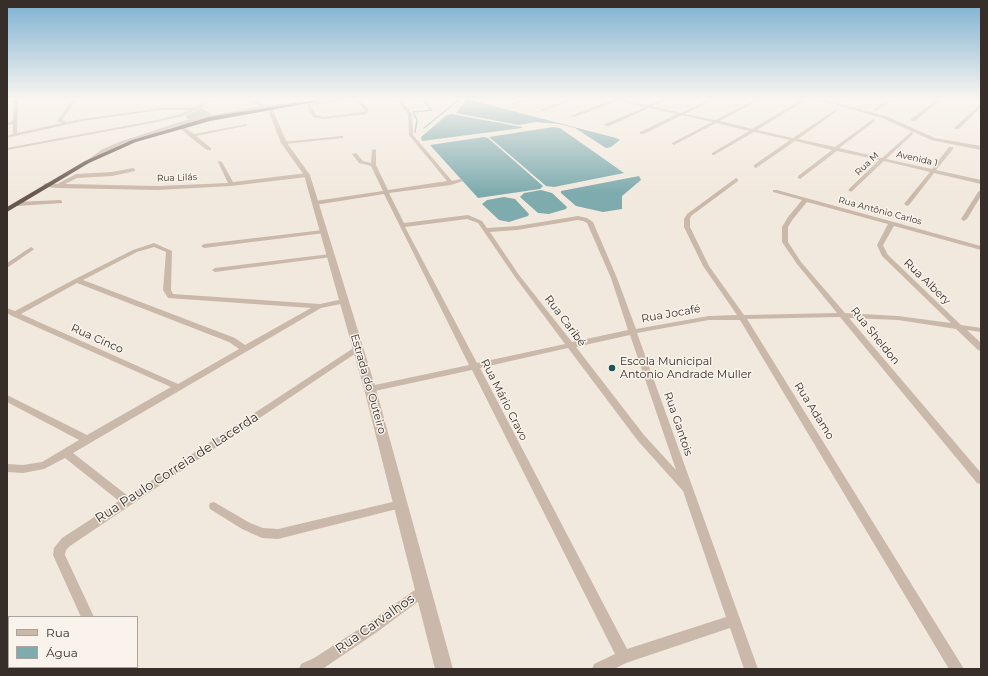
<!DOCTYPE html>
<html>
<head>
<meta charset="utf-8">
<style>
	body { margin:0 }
	#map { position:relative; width:988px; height:676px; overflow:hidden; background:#f2e9de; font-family:Montserrat,sans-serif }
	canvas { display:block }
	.frame { position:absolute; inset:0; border:8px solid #372e2a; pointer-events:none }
	.legend { position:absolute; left:8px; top:616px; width:130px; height:52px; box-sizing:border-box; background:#f9f3eb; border:1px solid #aba49e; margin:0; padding:5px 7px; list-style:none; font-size:12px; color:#372e2a }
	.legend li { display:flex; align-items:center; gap:8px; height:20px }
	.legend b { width:20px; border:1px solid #aba49e }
</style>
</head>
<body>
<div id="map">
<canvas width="988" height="676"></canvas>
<div class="frame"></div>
<ul class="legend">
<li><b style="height:5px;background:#cab9aa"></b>Rua</li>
<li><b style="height:11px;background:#7eabae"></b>Água</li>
</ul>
</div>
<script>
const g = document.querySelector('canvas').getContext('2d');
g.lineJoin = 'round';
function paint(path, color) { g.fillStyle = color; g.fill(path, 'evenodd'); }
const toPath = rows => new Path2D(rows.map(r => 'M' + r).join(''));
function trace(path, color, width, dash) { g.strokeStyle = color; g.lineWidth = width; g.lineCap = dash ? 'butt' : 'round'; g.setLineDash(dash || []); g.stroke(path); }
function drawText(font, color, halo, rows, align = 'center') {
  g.font = font + ' Montserrat,sans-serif'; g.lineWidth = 3; g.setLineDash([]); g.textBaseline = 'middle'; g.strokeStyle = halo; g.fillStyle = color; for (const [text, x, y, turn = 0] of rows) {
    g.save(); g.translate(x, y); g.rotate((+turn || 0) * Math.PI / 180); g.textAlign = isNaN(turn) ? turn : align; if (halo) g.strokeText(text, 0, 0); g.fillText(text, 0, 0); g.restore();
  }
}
paint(toPath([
	[202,108,213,115,192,119,188,119,185,116]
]), '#b4c19e');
paint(toPath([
	[467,99,616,138,620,140,611,147,606,148,575,128,559,124,536,122,519,125,456,113],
	[451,114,522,127,522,128,422,141,421,137,447,115],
	[553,127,560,128,624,173,554,187,546,186,489,137],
	[484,137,488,138,543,186,540,189,478,198,430,145],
	[639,176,641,180,622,196,622,209,603,212,576,206,561,193,561,191],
	[541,190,552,193,567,207,566,209,549,214,538,213,520,197,524,193],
	[504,197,515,199,529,214,528,216,509,222,499,220,482,204,487,200]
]), '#7eabae');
trace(toPath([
	[424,128,460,99],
	[415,132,417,120,413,112,432,110,422,99]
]), '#7eabae', 1.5);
paint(toPath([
	[14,99,18,99,17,133,62,123,57,121,73,99,77,99,62,120,67,122,82,119,161,108,194,108,208,99,212,99,202,107,183,116,157,122,7,150,7,148,157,120,181,114,189,110,161,110,82,121,7,138,7,136,13,134,13,124,7,125,7,123,13,121,14,99],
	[244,99,249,99,266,105,299,102,301,103,266,107,181,125,194,134,247,124,247,126,245,126,196,136,211,148,211,150,207,150,190,137,179,127,179,125,123,144,105,152,89,163,85,162,101,150,119,142,186,120,261,106,244,99],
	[347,99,359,99,369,110,367,114,323,119,313,117,305,102,307,101,309,103,347,99],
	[356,100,365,110,364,112,323,117,316,115,310,105,356,100],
	[396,99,400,99,412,114,413,135,452,181,460,179,463,181,451,185,389,193,404,223,468,215,482,221,487,228,517,226,578,216,587,218,593,222,617,278,636,329,709,316,737,315,703,266,684,227,684,219,687,214,736,178,738,179,738,181,691,216,690,219,690,227,709,266,744,315,837,313,797,264,782,242,782,227,788,217,802,200,773,192,773,190,777,190,981,246,981,250,894,226,883,245,888,255,961,325,981,328,981,332,967,330,981,343,981,351,978,350,956,329,898,320,849,318,981,473,981,484,977,483,840,317,747,319,964,669,949,669,740,320,709,320,637,333,758,669,744,669,730,628,626,663,614,669,592,669,594,664,615,654,472,370,370,392,367,391,366,389,367,387,370,386,469,365,384,194,315,205,312,203,315,201,383,191,371,166,359,163,352,154,356,153,363,161,371,163,372,150,374,149,376,150,376,165,388,190,447,181,409,135,408,114,396,99],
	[807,202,888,224,877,245,882,256,951,323,898,316,845,313,801,262,788,242,788,227,793,219,807,202],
	[467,219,478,223,515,277,565,344,477,363,405,227,467,219],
	[578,220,583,221,587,223,611,278,628,330,572,342,519,275,490,232,517,230,578,220],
	[630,335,676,470,644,435,576,347,630,335],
	[568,348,638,441,683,491,726,617,627,649,480,368,568,348],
	[523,99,528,99,513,105,510,104,523,99],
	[569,99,574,99,543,111,540,110,569,99],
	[613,99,620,99,648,105,663,99,668,99,653,106,681,113,710,99,714,99,685,114,715,120,757,99,761,99,720,121,752,129,803,99,807,99,757,130,793,138,836,109,837,111,798,139,835,147,873,119,875,119,875,121,839,148,882,158,911,132,913,133,913,134,886,159,932,169,949,147,953,147,953,149,936,170,981,180,981,184,934,173,909,205,907,206,904,204,930,172,884,161,851,192,848,190,849,189,879,160,837,151,800,179,798,178,798,176,832,150,795,141,756,168,754,167,754,165,790,140,754,132,714,155,712,155,712,153,749,131,716,123,674,145,672,144,672,143,712,122,682,115,644,134,640,134,640,132,677,114,649,108,609,126,605,126,605,124,645,107,617,101,574,117,571,116,613,99],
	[842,99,846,99,842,101,840,100,842,99],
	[889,99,893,99,876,111,874,111,874,109,889,99],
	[938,99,942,99,915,121,911,121,911,119,938,99],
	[970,99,981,99,981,101,972,100,970,99],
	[980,104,981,104,981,107,959,129,955,129,955,127,980,104],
	[341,136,343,136,343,138,284,144,282,143,284,142,341,136],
	[218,161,222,162,233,182,307,173,310,175,307,177,231,186,158,190,57,188,46,187,43,185,46,183,57,184,76,174,112,172,133,168,135,169,135,171,112,176,77,178,65,184,158,186,228,183,218,162,218,161],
	[981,190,981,196,967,219,964,221,962,220,961,219,978,192,981,190],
	[60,200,62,201,62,203,17,206,14,204,17,202,60,200],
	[323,230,325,231,325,233,204,248,201,246,204,244,323,230],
	[154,243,172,251,171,290,173,294,320,304,343,299,347,301,346,303,321,308,73,453,128,496,355,347,361,347,362,349,70,546,66,550,65,555,94,617,81,617,53,555,54,548,62,538,119,501,65,458,44,469,23,473,7,472,7,464,23,465,42,462,79,440,7,402,7,395,87,435,171,387,12,316,7,313,7,308,15,311,75,279,133,250,154,243],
	[154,247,166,252,163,290,168,298,311,308,245,345,235,338,83,280,137,252,154,247],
	[77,283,229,342,239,349,178,384,21,314,77,283],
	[31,247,34,249,33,250,7,268,7,263,31,247],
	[330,254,333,256,332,257,215,272,212,270,215,268,330,254],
	[401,500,405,501,406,504,405,507,278,539,262,538,242,529,210,509,209,506,210,503,214,502,250,523,263,528,278,529,401,500],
	[423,585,427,587,429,591,427,595,377,632,324,668,321,669,299,669,301,664,314,658,367,624,419,587,423,585],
	[105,667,119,667,120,669,106,669,105,667]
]), '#cab9aa');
paint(toPath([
	[815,99,821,99,886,116,935,138,981,146,981,150,931,140,882,118,815,99],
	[267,107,272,108,287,143,310,175,376,389,453,669,435,669,364,389,304,175,281,143,267,107]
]), '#cab9aa');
paint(toPath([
	[321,99,332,99,210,121,136,142,89,163,7,212,7,207,85,161,132,140,209,117,321,99]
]), '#68584e');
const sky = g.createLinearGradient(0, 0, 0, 193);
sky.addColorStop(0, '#7db0d1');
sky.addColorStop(0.51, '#f9f5f0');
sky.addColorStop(1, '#f9f5f000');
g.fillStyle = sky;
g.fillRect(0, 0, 988, 193);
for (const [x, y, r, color] of [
	[612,368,4,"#205358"]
]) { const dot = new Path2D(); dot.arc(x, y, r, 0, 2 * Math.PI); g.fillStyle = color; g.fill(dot); trace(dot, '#f9f3eb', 1.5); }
drawText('9px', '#372e2a', '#f9f3eb', [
	["Avenida 1",917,159,13],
	["Rua M",867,164,-44],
	["Rua Lilás",177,178,-2],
	["Rua Antônio Carlos",880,211,15]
]);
drawText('11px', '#372e2a', '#f9f3eb', [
	["Rua Albery",927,282,44],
	["Rua Jocafé",671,314,-10],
	["Rua Caribé",565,321,53],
	["Rua Sheldon",875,336,51],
	["Rua Cinco",97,339,24],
	["Estrada do Outeiro",368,384,74],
	["Rua Mário Cravo",504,400,63],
	["Rua Adamo",814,411,58],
	["Rua Gantois",678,424,71]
]);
drawText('11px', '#372e2a', '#f9f3eb', [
	["Escola Municipal",620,362],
	["Antonio Andrade Muller",620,375]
], 'left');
drawText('13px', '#372e2a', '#f9f3eb', [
	["Rua Paulo Correia de Lacerda",177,468,-33],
	["Rua Carvalhos",375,624,-35]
]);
</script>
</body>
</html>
